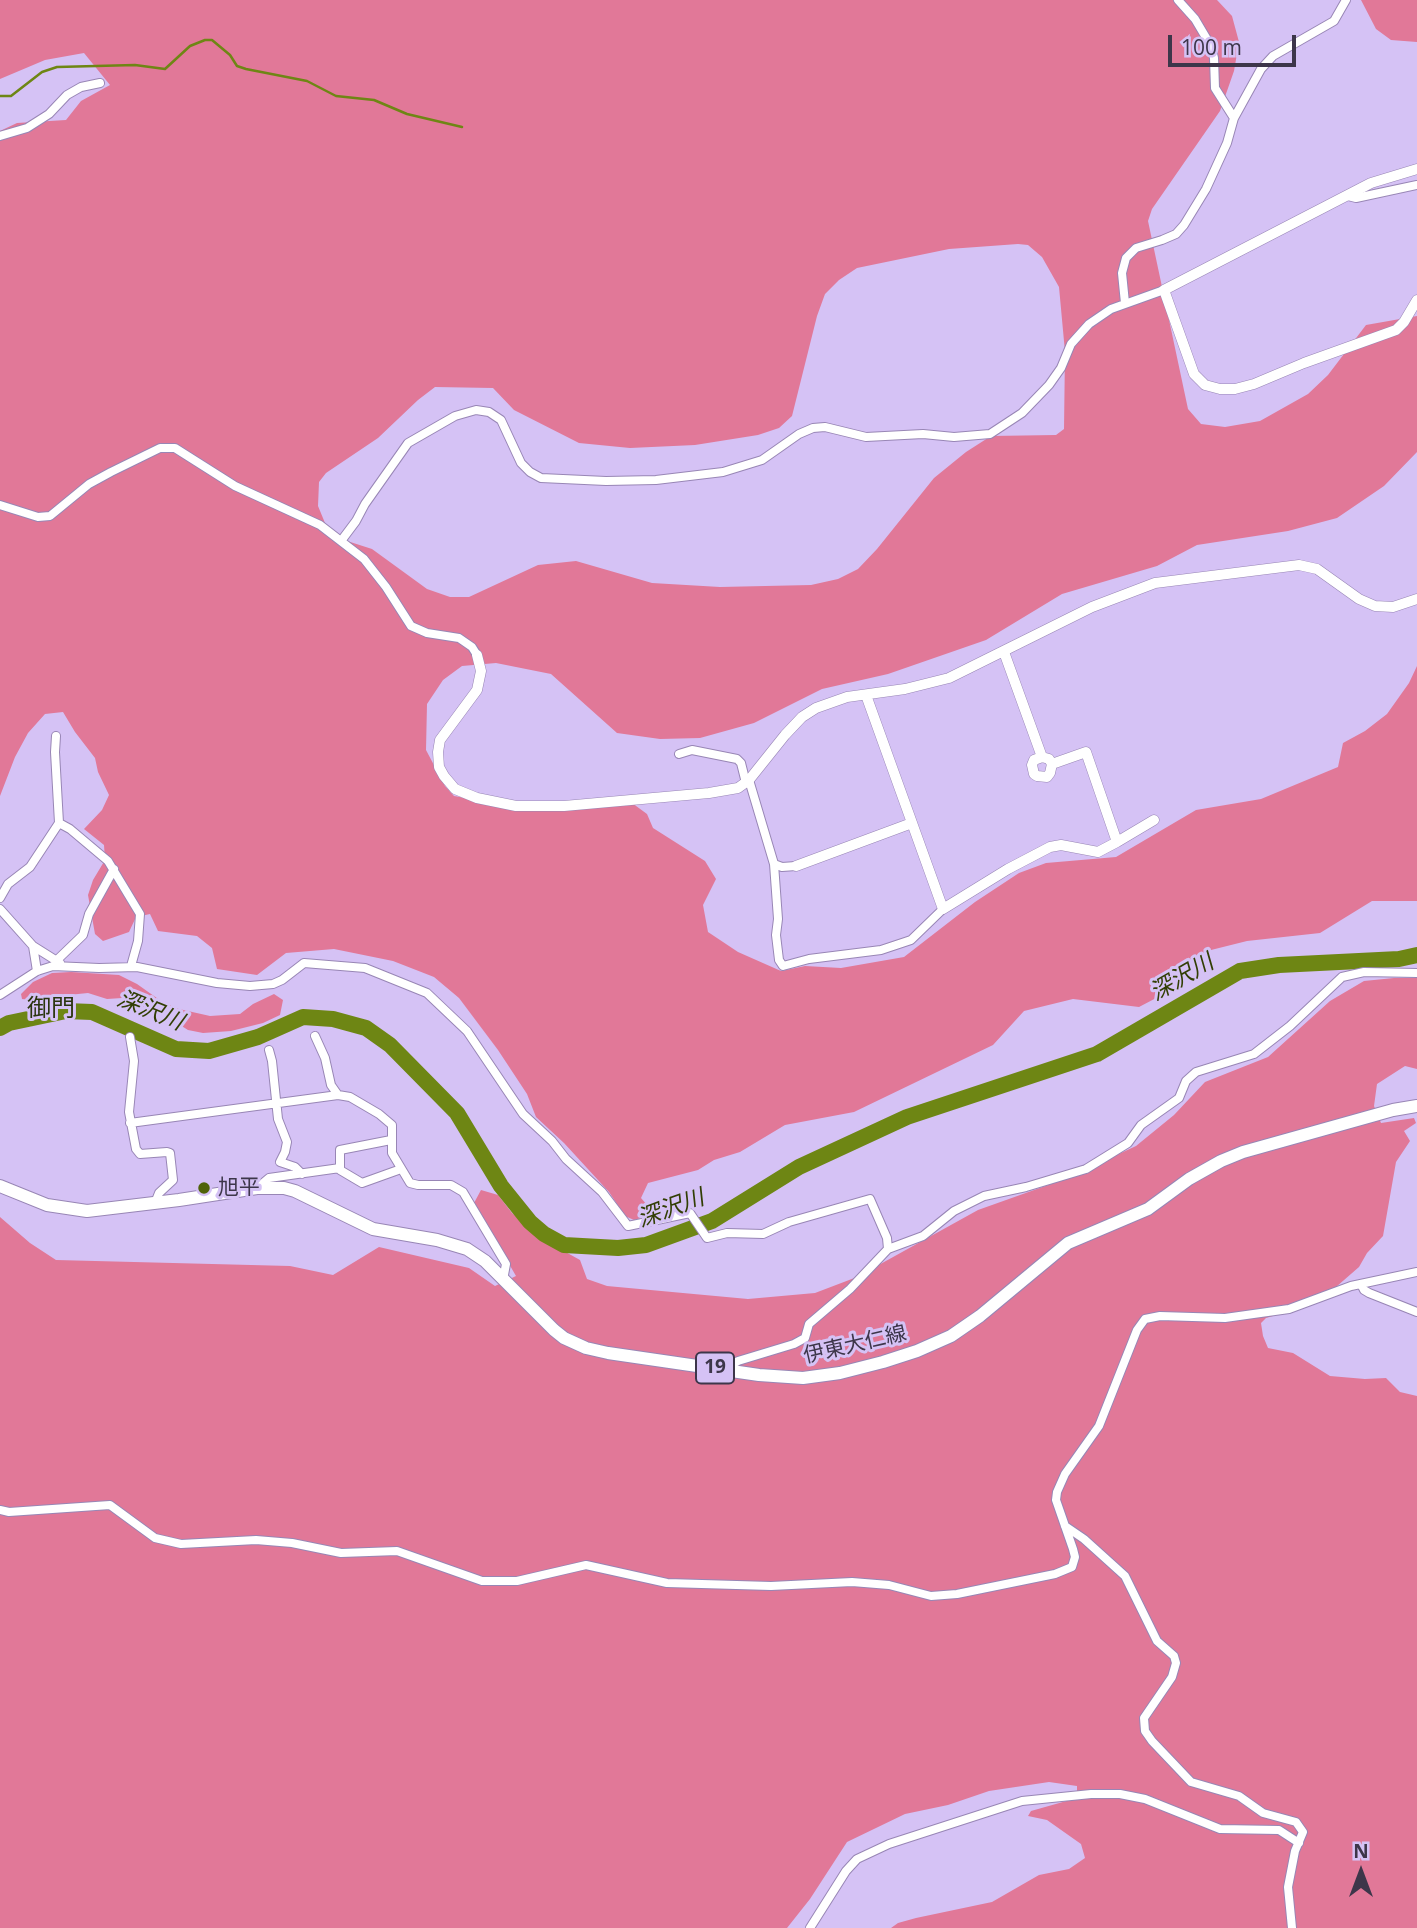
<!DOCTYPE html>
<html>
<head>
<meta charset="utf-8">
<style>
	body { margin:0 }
	#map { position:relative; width:1417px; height:1928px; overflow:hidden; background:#d5c2f5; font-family:"Open Sans",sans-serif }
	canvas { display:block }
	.north { position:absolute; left:1326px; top:1837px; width:70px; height:70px; -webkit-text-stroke:5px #d5c2f5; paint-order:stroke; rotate:0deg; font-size:19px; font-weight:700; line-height:28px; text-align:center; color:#3d364a }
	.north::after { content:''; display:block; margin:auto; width:24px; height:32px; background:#3d364a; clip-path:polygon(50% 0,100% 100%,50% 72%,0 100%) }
	.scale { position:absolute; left:1168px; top:35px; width:128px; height:32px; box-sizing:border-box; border:4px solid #3d364a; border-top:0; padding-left:9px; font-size:21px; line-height:24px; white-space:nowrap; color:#3d364a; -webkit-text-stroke:5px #d5c2f5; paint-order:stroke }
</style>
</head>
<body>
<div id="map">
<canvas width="1417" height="1928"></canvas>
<div class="north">N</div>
<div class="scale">100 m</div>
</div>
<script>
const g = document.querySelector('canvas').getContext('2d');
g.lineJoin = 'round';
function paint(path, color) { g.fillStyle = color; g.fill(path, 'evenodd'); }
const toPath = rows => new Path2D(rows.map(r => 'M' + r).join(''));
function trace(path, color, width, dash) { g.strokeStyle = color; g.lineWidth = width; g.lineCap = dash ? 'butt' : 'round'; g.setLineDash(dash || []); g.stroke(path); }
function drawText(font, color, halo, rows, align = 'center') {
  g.font = font + ' "Open Sans","Noto Sans JP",sans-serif'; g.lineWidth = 6; g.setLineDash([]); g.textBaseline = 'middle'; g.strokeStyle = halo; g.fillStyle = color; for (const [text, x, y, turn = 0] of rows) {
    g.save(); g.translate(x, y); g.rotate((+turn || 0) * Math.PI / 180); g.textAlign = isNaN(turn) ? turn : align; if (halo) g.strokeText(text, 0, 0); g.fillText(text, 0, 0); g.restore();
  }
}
paint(toPath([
	[0,0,1217,0,1232,16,1239,42,1234,71,1220,111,1152,209,1148,221,1188,409,1201,424,1225,427,1260,421,1308,394,1328,375,1366,325,1417,316,1417,452,1384,486,1337,518,1288,531,1197,545,1157,566,1062,594,986,640,888,674,822,689,754,723,700,738,660,739,617,733,551,674,496,663,462,666,443,680,427,704,426,750,445,786,454,796,507,805,622,798,632,803,647,814,653,828,705,861,716,879,703,905,708,932,738,952,781,971,805,966,841,968,904,957,975,902,1019,873,1046,863,1116,857,1196,810,1261,799,1338,767,1343,743,1365,731,1387,714,1409,683,1417,666,1417,901,1372,901,1320,933,1247,941,1211,950,1179,968,1160,996,1139,1007,1073,999,1024,1011,993,1045,854,1112,785,1125,740,1152,714,1160,698,1170,648,1183,641,1198,655,1214,634,1220,625,1216,609,1192,564,1143,536,1117,527,1094,498,1050,459,998,434,977,393,961,334,949,286,953,257,975,217,969,212,948,197,936,158,931,150,914,136,917,129,932,103,941,95,934,88,895,93,880,105,860,104,845,84,829,102,810,109,795,98,772,95,758,75,732,63,712,45,714,28,733,15,757,0,796,0,131,17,123,66,120,81,101,110,85,84,53,45,60,0,79],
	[1018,244,1028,245,1042,257,1059,287,1065,352,1064,429,1056,435,991,436,966,452,934,478,877,549,858,569,838,579,811,585,720,587,652,583,576,561,538,565,469,597,450,597,427,589,372,549,344,540,325,523,318,506,319,482,326,473,378,438,418,400,435,387,493,388,514,410,579,443,630,448,695,445,758,435,779,428,792,416,817,316,825,294,839,280,857,268,949,249],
	[1361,0,1417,0,1417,42,1391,40,1376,29],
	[71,972,119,975,137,984,161,1001,179,1009,210,1016,240,1014,253,1004,274,994,283,1000,280,1015,263,1023,231,1031,203,1033,188,1030,164,1015,122,998,107,999,88,993,48,997,38,1001,22,999,21,994,33,982,52,973],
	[1394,978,1417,978,1417,1069,1405,1066,1377,1084,1374,1106,1381,1123,1414,1118,1416,1123,1404,1131,1410,1141,1396,1162,1383,1236,1367,1253,1359,1267,1336,1287,1287,1312,1266,1318,1261,1323,1263,1336,1268,1348,1293,1353,1330,1376,1365,1379,1386,1378,1400,1392,1417,1396,1417,1928,891,1928,898,1923,916,1918,992,1902,1039,1875,1069,1869,1085,1858,1081,1844,1047,1820,1028,1816,1031,1811,1077,1798,1077,1786,1049,1782,989,1791,948,1805,905,1814,847,1842,810,1899,787,1928,0,1928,0,1217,30,1243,56,1260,290,1266,333,1275,379,1247,469,1268,495,1286,516,1276,474,1203,481,1190,498,1195,512,1213,544,1240,580,1260,587,1279,607,1286,748,1299,815,1293,857,1277,978,1210,1065,1179,1136,1146,1174,1115,1205,1082,1268,1057,1330,1001,1364,981]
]), '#e17898');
trace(toPath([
	[0,96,11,96,42,72,57,67,135,65,165,69,190,46,205,40,212,40,230,55,237,66,246,69,307,81,336,96,374,100,407,114,462,127]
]), '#6e8614', 2.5);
trace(toPath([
	[0,1028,9,1023,66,1011,92,1012,176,1049,209,1051,258,1037,303,1017,333,1019,366,1028,390,1045,457,1113,501,1186,530,1222,544,1234,564,1245,618,1248,646,1245,712,1221,799,1167,907,1117,1097,1054,1240,971,1279,965,1399,959,1417,955]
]), '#6e8614', 16);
const minor = toPath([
	[1178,0,1195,19,1211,46,1214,58,1215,88,1234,118],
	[0,136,27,128,49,114,67,95,81,87,100,83],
	[1348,196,1356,198,1417,185],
	[1125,303,1122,273,1126,258,1136,248,1162,240,1176,234,1184,225,1206,189,1227,143,1234,118,1261,69,1273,56,1334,21,1346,0],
	[0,505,38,517,50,516,89,484,111,472,160,448,175,448,235,486,320,525,364,559,386,587,411,626,427,633,459,638,472,647,477,655],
	[341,541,356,521,365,504,408,443,455,416,476,410,489,412,501,420,521,463,530,472,541,478,606,481,656,480,723,472,762,460,799,434,813,428,825,427,866,437,923,434,954,437,990,434,1022,413,1049,385,1061,368,1071,344,1089,324,1111,309,1164,290],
	[679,754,692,750,737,759,741,763,746,783],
	[749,780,774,864,782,867,796,866],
	[59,823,70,829,108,861,140,914,138,941,131,966],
	[774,864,778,919,776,935,779,960,783,966,809,959,881,950,911,940,943,909],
	[0,898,8,884,30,867,59,823,55,752,56,736],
	[0,909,33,946,37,971],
	[33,946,60,963],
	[57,960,83,935,89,914,114,869],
	[0,995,37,971,53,966,99,968,137,967,217,983,250,986,273,984,282,980,304,963,365,968,427,993,467,1031,523,1114,552,1141,566,1159,602,1192,628,1226,690,1213,707,1238,727,1233,763,1234,789,1222,870,1199,887,1238,888,1249],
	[315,1036,325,1058,331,1085,338,1095],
	[130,1037,134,1061,129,1112,136,1149,140,1154,167,1152,170,1153,173,1180,159,1193,155,1203],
	[269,1050,272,1061,278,1119,287,1142,285,1152,280,1162,295,1167,302,1174],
	[130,1123,338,1095,350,1097,379,1114,392,1125,392,1153,410,1183,418,1185,451,1185,463,1192,506,1264,503,1280],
	[391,1140,340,1150,340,1170,362,1183,401,1169],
	[257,1188,269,1178,340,1168],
	[1361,1284,1364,1290,1369,1293,1417,1312],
	[724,1369,738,1361,794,1344,805,1338,809,1324,850,1289,888,1249,923,1236,954,1211,984,1196,1026,1187,1086,1169,1128,1143,1141,1125,1179,1098,1186,1081,1196,1072,1254,1054,1290,1026,1342,977,1364,972,1417,973],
	[0,1510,9,1512,110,1505,155,1538,181,1544,256,1540,292,1543,341,1553,397,1551,482,1581,517,1581,586,1565,667,1583,771,1586,852,1582,889,1585,931,1596,957,1594,1055,1574,1072,1567,1075,1557,1073,1549,1056,1500,1057,1492,1065,1474,1099,1426,1137,1330,1145,1319,1160,1316,1225,1318,1289,1309,1351,1286,1417,1272],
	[1065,1526,1084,1539,1125,1576,1157,1641,1174,1656,1176,1663,1172,1677,1144,1718,1145,1731,1152,1741,1191,1782,1239,1796,1263,1813,1296,1822,1303,1832,1295,1851,1288,1887,1292,1928],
	[810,1928,846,1871,857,1859,889,1844,1022,1801,1091,1794,1120,1794,1145,1799,1220,1829,1279,1830,1299,1843]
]);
const tertiary = toPath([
	[1417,169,1371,183,1164,290,1194,374,1205,385,1220,389,1235,389,1254,384,1304,363,1396,330,1404,322,1417,300],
	[477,655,481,671,477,690,440,740,438,752,439,767,444,776,455,789,477,798,516,806,564,806,709,793,738,788,749,780,785,735,802,717,816,708,847,697,905,689,949,678,1092,607,1155,583,1299,565,1317,569,1359,599,1375,606,1393,607,1417,599],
	[866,695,943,909,1008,869,1050,847,1061,845,1098,852,1117,842,1086,752,1052,764,1049,759,1042,757,1004,652],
	[1042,757,1034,760,1032,765,1034,774,1037,776,1047,777,1050,773,1052,764],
	[1117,842,1154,820],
	[796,866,912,823]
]);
const primary = toPath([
	[0,1186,47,1205,87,1211,179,1200,257,1188,284,1188,295,1191,373,1229,437,1240,467,1249,485,1261,554,1330,564,1338,586,1348,608,1353,759,1375,803,1378,840,1373,883,1362,917,1351,951,1336,980,1316,1068,1243,1148,1209,1189,1179,1221,1161,1243,1152,1393,1110,1417,1106]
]);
trace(minor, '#9886b5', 10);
trace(tertiary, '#9886b5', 11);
trace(primary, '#9886b5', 14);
trace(minor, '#fff', 8);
trace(tertiary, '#fff', 10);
trace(primary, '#fff', 12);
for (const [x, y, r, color] of [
	[204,1188,7,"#4f6209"]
]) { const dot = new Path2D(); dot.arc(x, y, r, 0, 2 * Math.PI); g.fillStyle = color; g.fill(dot); trace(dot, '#d5c2f5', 2.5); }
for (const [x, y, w] of [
	[715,1368,38]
]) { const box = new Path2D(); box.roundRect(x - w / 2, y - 15.5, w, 31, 5); g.fillStyle = '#d5c2f5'; g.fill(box); trace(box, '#3d364a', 2); }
drawText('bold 19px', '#3d364a', null, [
	["19",715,1368]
]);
drawText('21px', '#3d364a', '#d5c2f5', [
	["旭平",218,1188]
], 'left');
drawText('21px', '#3d364a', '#d5c2f5', [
	["伊東大仁線",855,1345,-13]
]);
drawText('italic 23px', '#323e04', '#d5c2f5', [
	["深沢川",1182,978,-30],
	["深沢川",150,1011,22],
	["深沢川",671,1209,-20]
]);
drawText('24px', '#2b350e', '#d5c2f5', [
	["御門",51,1009]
]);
</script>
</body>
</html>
